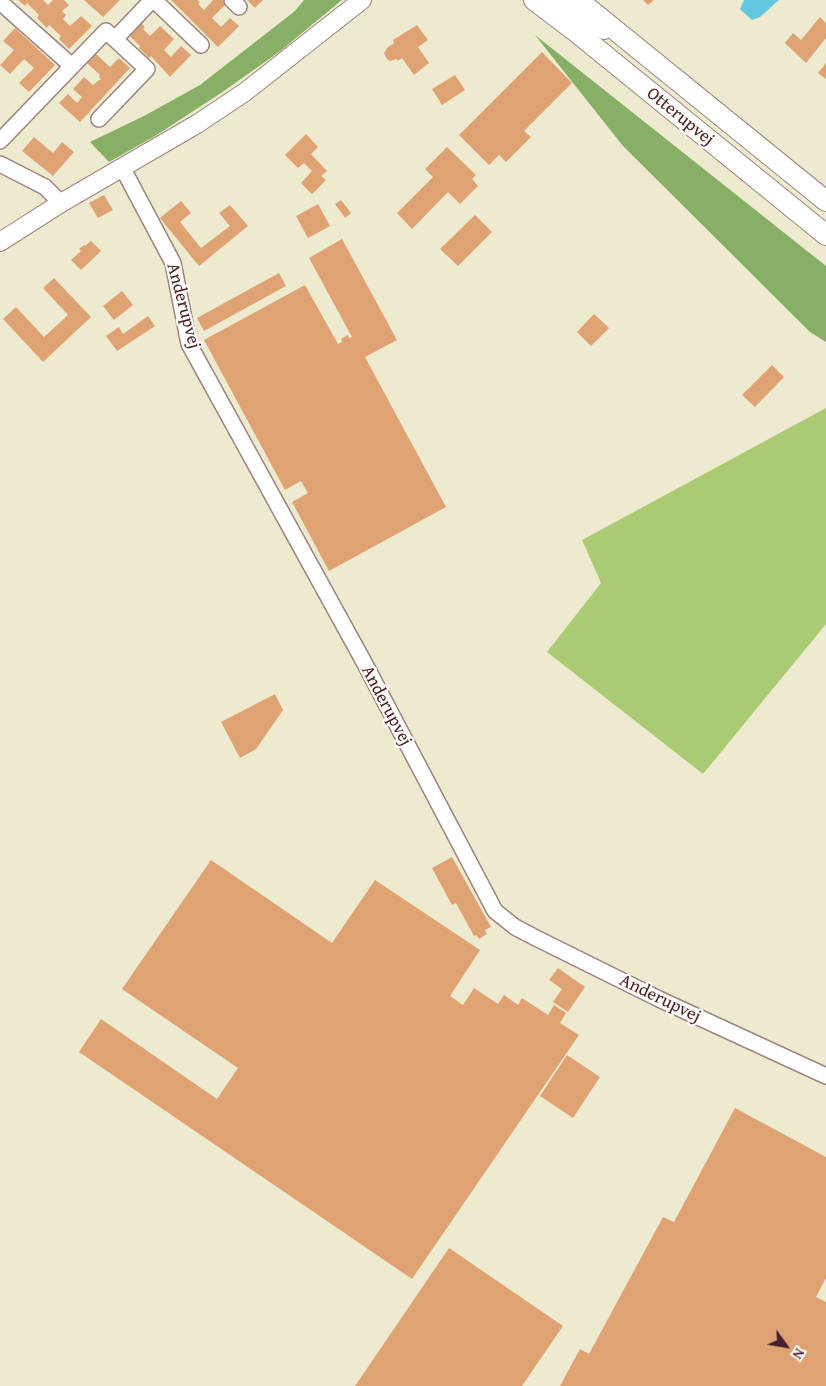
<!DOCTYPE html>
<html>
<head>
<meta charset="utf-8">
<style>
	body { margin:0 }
	#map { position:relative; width:826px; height:1386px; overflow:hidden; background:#eeead0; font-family:"Gentium Book Plus",serif }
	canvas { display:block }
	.north { position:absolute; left:761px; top:1321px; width:50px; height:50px; -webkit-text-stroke:4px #fdfcf7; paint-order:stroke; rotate:122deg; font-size:14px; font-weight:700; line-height:20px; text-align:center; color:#4a1f2b }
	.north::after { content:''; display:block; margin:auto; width:18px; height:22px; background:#4a1f2b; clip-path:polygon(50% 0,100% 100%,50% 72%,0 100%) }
</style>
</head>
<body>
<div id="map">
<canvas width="826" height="1386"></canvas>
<div class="north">N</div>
</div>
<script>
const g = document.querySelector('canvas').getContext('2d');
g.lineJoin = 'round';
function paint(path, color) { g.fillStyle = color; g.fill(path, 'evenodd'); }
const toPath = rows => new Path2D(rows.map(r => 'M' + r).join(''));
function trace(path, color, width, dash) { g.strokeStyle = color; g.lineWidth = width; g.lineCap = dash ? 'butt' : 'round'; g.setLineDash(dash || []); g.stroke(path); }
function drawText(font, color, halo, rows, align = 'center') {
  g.font = font + ' "Gentium Book Plus",serif'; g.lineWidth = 4.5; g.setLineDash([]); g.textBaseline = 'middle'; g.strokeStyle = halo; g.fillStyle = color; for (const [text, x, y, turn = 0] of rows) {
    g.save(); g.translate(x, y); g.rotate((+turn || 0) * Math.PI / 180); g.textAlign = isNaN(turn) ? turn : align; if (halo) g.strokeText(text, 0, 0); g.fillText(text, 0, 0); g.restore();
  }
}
paint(toPath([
	[826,408,826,624,703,774,547,652,601,583,582,540]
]), '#aacb73');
paint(toPath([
	[304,0,342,0,279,52,221,93,155,136,109,162,90,142,144,116,200,85,295,11],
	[535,35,826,266,826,342,810,332,623,146]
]), '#87af65');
paint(toPath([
	[744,0,779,0,760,17,752,20,740,9]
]), '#62c7df');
paint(toPath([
	[18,0,43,0,48,5,53,0,64,0,69,5,62,11,66,15,63,19,70,26,81,16,92,26,69,49,59,39,61,36,49,25,47,28,37,18,39,15,27,3,25,6],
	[84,0,120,0,103,17],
	[171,0,197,0,200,2,198,4,204,10,213,0,222,0,226,4,212,18,221,27,230,18,239,26,218,47],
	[247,0,263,0,255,8],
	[643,0,654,0,648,5],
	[820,17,826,23,826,38,806,63,785,43,793,33,801,40],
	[141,23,145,27,143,29,150,36,160,26,174,39,164,50,171,57,181,46,191,55,170,77,151,56,149,58,139,48,140,46,129,35],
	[417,25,428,40,418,47,429,63,414,75,402,58,398,61,397,59,390,61,387,59,384,53,387,48,394,43,393,40],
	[15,28,55,65,29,92,19,83,34,68,24,59,10,74,0,65,14,50,3,41],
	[542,52,572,83,524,131,531,137,506,162,499,155,489,165,459,135],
	[95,53,110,67,119,58,130,68,80,122,59,103,68,94,77,103,82,97,73,89,84,77,93,85,99,80,101,80,99,77,100,75,87,63],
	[826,63,826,79,818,73],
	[455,75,465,90,442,105,432,89],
	[306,134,318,147,311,154,327,171,321,176,326,180,312,194,301,183,312,171,304,163,298,168,285,155],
	[34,137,53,153,62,142,74,152,53,176,22,151],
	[447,147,476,175,472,179,478,186,460,204,448,192,412,229,397,213,433,177,425,169],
	[104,195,113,210,98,218,89,203],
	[341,200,351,213,345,218,335,204],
	[181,201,191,213,180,222,201,248,230,226,219,213,230,205,248,226,199,266,160,218],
	[318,204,330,226,308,238,296,216],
	[475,215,492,232,458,266,440,249],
	[342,239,397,340,365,357,446,507,329,571,292,502,308,493,301,481,285,490,204,340,305,285,338,344,342,342,341,339,348,335,349,338,352,337,309,258],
	[91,241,101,251,81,270,71,260,81,251,79,249,84,245,85,246],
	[279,273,286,286,204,331,197,318],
	[54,278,91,317,43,362,3,319,16,307,44,337,68,315,43,288],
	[122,291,133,305,114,320,103,306],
	[594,314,609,328,591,346,577,332],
	[148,316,155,326,117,351,106,336,119,327,123,334],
	[772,365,784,377,755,407,742,395],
	[275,694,283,710,256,749,240,758,221,722],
	[452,857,491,927,485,930,487,934,479,939,476,935,474,936,456,903,452,905,432,868],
	[211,860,332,943,375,880,480,950,450,996,463,1005,474,988,498,1004,504,995,518,1005,522,998,548,1015,554,1005,566,1013,560,1023,579,1035,412,1279,79,1052,101,1019,217,1099,238,1068,122,989],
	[558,968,585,987,568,1012,553,1002,562,989,549,980],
	[567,1055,600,1077,573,1118,540,1096],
	[735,1108,826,1157,826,1278,816,1297,826,1302,826,1386,560,1386,580,1349,589,1354,663,1217,674,1222],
	[449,1248,563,1326,522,1386,355,1386]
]), '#dfa373');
const minor = toPath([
	[154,0,201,45],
	[232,0,239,7],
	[0,2,72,66],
	[115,39,152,0],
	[0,141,106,31,147,69,99,119],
	[0,164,45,187,61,203],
	[122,167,173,263,189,344,365,664,495,911,515,927,536,938,659,999,826,1076]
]);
const tertiary = toPath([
	[558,0,577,14,604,30],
	[0,242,61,203,197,124,245,92,362,0]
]);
const secondary = toPath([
	[534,0,575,31,826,235],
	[578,0,826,201]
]);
trace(minor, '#9c847e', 18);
trace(tertiary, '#9c847e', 20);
trace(secondary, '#9c847e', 22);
trace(minor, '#fff', 15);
trace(tertiary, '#fff', 18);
trace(secondary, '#fff', 20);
drawText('18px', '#4a1f2b', '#fdfcf7', [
	["Otterupvej",680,117,39],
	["Anderupvej",183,306,75],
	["Anderupvej",386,706,62],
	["Anderupvej",660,999,26]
]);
</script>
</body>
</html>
